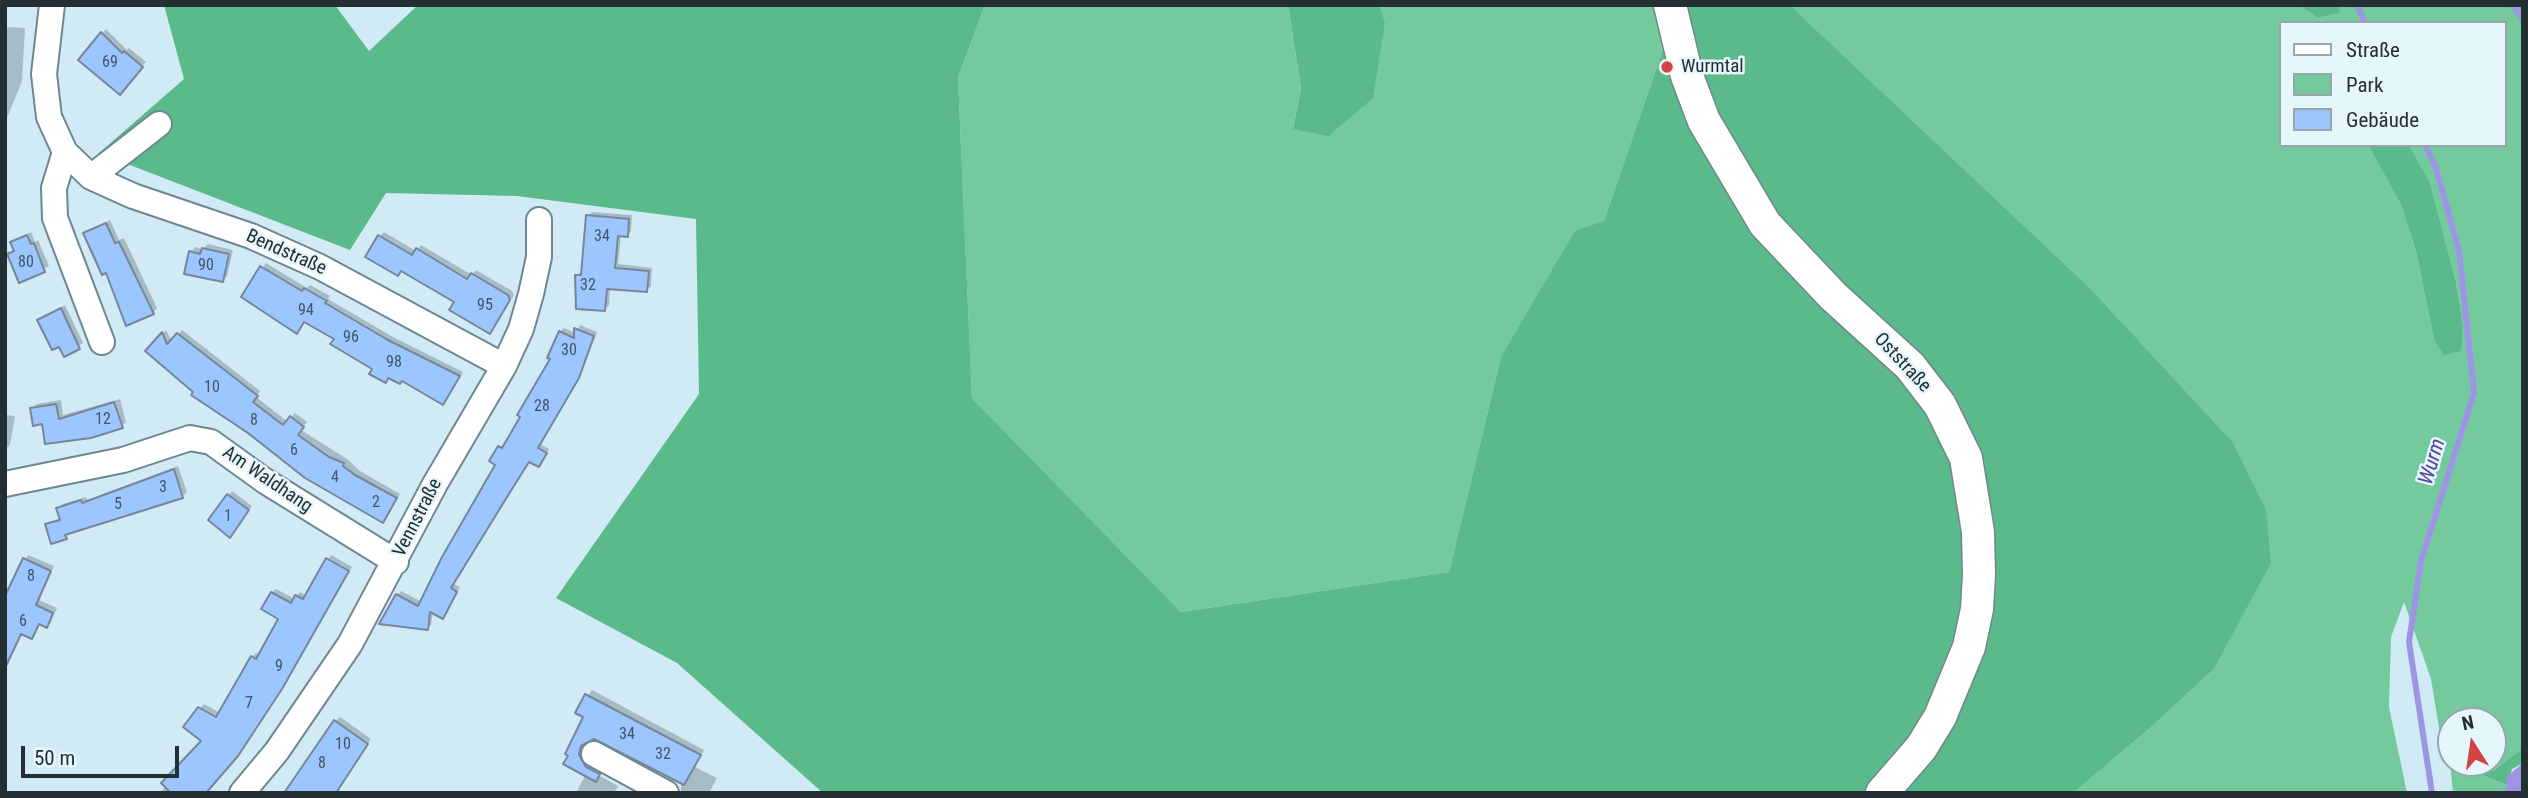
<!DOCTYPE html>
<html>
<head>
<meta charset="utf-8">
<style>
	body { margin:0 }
	#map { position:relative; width:2528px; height:798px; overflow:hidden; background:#d0ebf6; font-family:"Roboto Condensed",sans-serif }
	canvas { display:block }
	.frame { position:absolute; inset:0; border:7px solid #242f33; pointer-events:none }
	.legend { position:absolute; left:2279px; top:21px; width:228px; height:126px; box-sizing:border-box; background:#e6f6fd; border:2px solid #98a6ac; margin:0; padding:9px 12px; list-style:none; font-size:21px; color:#242f33 }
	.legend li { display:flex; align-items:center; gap:14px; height:35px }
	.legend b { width:35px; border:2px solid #98a6ac }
	.north { position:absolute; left:2437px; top:707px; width:70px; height:70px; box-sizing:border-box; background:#e6f6fd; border:2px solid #98a6ac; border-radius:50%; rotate:348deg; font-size:19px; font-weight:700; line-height:28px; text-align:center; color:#242f33 }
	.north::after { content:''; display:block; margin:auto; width:24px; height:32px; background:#d34445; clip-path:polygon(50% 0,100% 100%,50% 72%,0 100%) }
	.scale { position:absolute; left:21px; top:746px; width:158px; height:32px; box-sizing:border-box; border:4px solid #242f33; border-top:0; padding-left:9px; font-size:21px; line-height:24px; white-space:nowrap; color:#242f33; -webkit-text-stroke:5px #e6f6fd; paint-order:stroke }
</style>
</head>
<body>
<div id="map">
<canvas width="2528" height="798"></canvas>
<div class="frame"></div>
<ul class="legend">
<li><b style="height:9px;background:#fff"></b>Straße</li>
<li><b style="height:19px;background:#74ca9d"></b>Park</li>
<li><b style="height:19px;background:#9bc6ff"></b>Gebäude</li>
</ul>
<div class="north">N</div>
<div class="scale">50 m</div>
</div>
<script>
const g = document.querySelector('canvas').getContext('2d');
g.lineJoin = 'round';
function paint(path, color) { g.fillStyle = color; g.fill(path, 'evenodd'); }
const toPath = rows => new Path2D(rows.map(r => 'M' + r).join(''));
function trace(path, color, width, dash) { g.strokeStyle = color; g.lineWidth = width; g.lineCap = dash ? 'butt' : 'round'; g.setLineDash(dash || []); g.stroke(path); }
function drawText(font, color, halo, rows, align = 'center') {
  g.font = font + ' "Roboto Condensed",sans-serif'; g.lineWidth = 5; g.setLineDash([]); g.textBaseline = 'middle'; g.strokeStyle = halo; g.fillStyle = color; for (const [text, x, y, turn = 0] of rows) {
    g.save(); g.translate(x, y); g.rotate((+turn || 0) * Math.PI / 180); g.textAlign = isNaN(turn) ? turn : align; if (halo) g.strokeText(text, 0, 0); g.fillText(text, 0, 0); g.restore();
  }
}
paint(toPath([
	[985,5,1288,5,1301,88,1293,128,1385,22,1380,5,1684,5,1662,52,1604,221,1501,357,1449,572,1181,612,972,398,958,77],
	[1790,5,2299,5,2317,18,2341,13,2338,5,2523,5,2523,748,2493,771,2476,773,2507,785,2502,793,2453,793,2450,763,2441,740,2431,679,2404,602,2391,637,2389,707,2407,793,2073,793,2149,729,2213,670,2232,441,2090,288],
	[2281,23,2505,23,2505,145,2409,145,2430,182,2456,282,2463,325,2434,340,2416,251,2401,205,2368,145,2281,145],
	[2451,721,2493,721,2493,763,2451,763]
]), '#74ca9d');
paint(toPath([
	[164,5,335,5,369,51,418,5,985,5,958,77,972,398,1181,612,1449,572,1501,357,1575,231,1604,221,1662,52,1684,5,1790,5,2090,288,2232,441,2266,510,2271,563,2213,670,2149,729,2073,793,823,793,677,663,556,598,699,394,696,219,517,196,386,193,350,250,99,153,184,79],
	[1288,5,1380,5,1385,22,1373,98,1328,136,1293,129,1301,88],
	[2299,5,2338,5,2341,13,2317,18],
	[2368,145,2409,145,2430,182,2456,282,2463,325,2461,351,2444,355,2434,340,2416,251,2401,205],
	[2523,748,2523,763,2512,769,2507,785,2474,772,2493,771]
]), '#5bba8a');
paint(toPath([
	[2523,763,2523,793,2502,793,2507,785,2506,777]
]), '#9d94e4');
paint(toPath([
	[9,27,25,28,22,81,5,123,5,30],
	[106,29,127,50,129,48,146,62,124,88,80,60],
	[592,212,632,215,631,231,627,235,621,235,618,264,652,268,651,286,647,290,610,287,609,305,605,309,576,275,583,271,588,216],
	[110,220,119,240,124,238,157,308,153,313,107,271,85,233],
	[31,232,35,242,38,240,49,266,20,280,9,254,15,250,12,243],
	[384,232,416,251,421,245,472,275,476,270,512,291,514,295,494,328,490,332,380,236],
	[208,244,233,250,227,276,222,280,191,252,195,247,203,249],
	[266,263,307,288,310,285,330,296,328,299,393,337,463,372,447,399,443,403,402,379,390,376,385,381,375,368,336,338,305,321,297,331,244,296],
	[65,305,83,343,64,354,39,320],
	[580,325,597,332,582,372,540,444,549,449,542,461,530,460,454,584,460,587,446,613,443,616,433,612,431,625,427,629,398,595,401,591,422,602,498,464,491,460,499,447,507,444,552,358,560,332,564,328,576,333],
	[166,330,172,342,182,330,260,391,256,397,288,422,295,413,307,422,301,430,347,459,360,471,400,494,387,517,383,521,306,477,194,395,196,392,147,351],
	[120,399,126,422,122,426,43,422,32,409,36,404,61,400,63,415],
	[5,415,15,416,10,445,5,449],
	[178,466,187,492,182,497,70,533,66,537,46,525,61,517,58,509,63,504,86,497,87,500],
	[232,491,252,506,233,532,229,495],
	[28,555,54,566,39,600,57,608,51,622,46,626,41,623,32,637,23,633,5,670,5,596],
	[331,555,352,567,285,683,242,750,207,793,160,793,204,741,185,727,204,704,220,713,252,657,256,653,260,655,281,618,272,593,276,589,295,599,300,592,307,596],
	[592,690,704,750,695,767,717,778,709,793,681,793,681,782,601,739,585,740,585,756,604,769,600,776,618,786,614,793,576,793,586,774,566,763,586,716,577,712],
	[340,717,371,739,336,793,336,721]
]), '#0003');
trace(toPath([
	[2357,5,2365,23],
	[2512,5,2523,19],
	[2425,145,2436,168,2459,251,2474,393,2421,561,2409,642,2432,793]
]), '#9d94e4', 6);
const building = toPath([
	[101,32,122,53,124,51,143,67,120,95,78,60,101,32],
	[586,215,629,219,628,237,618,236,615,268,649,271,647,292,607,289,605,311,576,309,575,275,581,275,586,215],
	[106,223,115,243,119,242,154,314,126,326,106,273,102,275,83,233,106,223],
	[27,235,31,244,34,243,45,272,19,283,7,254,14,251,10,242,27,235],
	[378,235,412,255,416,248,467,279,471,273,508,295,510,300,490,334,449,310,454,302,401,271,398,276,365,257,378,235],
	[202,248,229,254,223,282,184,274,189,251,200,254,202,248],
	[260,266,302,291,304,288,327,301,325,303,388,340,460,376,443,405,402,381,400,384,388,378,386,383,369,374,372,369,330,344,334,339,304,322,297,334,241,297,260,266],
	[61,308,80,349,64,357,59,347,52,350,37,320,61,308],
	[574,328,594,336,579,378,538,448,547,453,539,467,529,462,512,489,451,588,457,592,443,619,430,612,428,630,379,624,396,594,418,606,442,557,495,465,489,461,498,446,502,448,520,417,517,415,550,359,547,358,559,331,574,338,574,328],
	[162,332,167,344,177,333,258,396,253,402,283,425,290,416,304,427,298,435,329,457,344,463,343,466,355,475,397,498,383,523,305,478,248,433,191,395,193,392,145,351,162,332],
	[114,402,123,428,91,438,45,444,42,424,33,426,30,408,56,404,59,419,114,402],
	[174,469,183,498,65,535,67,539,51,544,45,524,60,520,56,508,81,500,82,503,174,469],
	[227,494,249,510,230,538,208,520,227,494],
	[23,558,51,571,36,605,53,613,47,628,39,624,32,639,21,634,5,668,5,596,23,558],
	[326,558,349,571,282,689,238,756,206,793,171,793,161,783,201,741,183,727,198,707,216,717,251,656,256,659,278,619,261,609,271,592,291,603,295,595,303,599,326,558],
	[585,694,701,755,684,785,594,739,581,746,579,755,586,767,600,774,596,782,563,764,568,756,565,754,583,717,575,713,585,694],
	[334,720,368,744,336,793,284,793,334,720]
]);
paint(building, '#9bc6ff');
trace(building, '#788699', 2);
const minor = toPath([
	[52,5,44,74,49,117,65,152,91,177,133,196,251,236,320,267,504,366],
	[65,152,54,188,55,218,102,342],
	[91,177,159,124],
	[5,484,123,460,190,438,211,442,265,481,396,562],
	[594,754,666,793],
	[242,793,277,751,350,644,435,484,504,366,521,329,531,294,539,257,539,220]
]);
const tertiary = toPath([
	[1670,5,1687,76,1704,121,1765,224,1833,296,1910,366,1940,405,1966,458,1978,532,1979,575,1977,609,1969,647,1940,717,1921,748,1882,793]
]);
trace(minor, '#6e8791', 28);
trace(tertiary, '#6e8791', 35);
trace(minor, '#fff', 24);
trace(tertiary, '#fff', 32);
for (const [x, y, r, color] of [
	[1667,67,7,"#d34445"]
]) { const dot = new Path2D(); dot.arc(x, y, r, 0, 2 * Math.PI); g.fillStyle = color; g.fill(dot); trace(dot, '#e6f6fd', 2.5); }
drawText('16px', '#425566', null, [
	["69",110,63],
	["34",602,237],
	["80",26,263],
	["90",206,266],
	["32",588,286],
	["95",485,306],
	["94",306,311],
	["96",351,338],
	["30",569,351],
	["98",394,363],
	["10",212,388],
	["28",542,407],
	["12",103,420],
	["8",254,421],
	["6",294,451],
	["4",335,478],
	["3",163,488],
	["2",376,503],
	["5",118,505],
	["1",228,517],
	["8",31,577],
	["6",23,622],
	["9",279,667],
	["7",249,704],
	["34",627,735],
	["10",343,745],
	["32",663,755],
	["8",322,764]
]);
drawText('19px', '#242f33', '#e6f6fd', [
	["Wurmtal",1681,67]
], 'left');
drawText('19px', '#242f33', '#e6f6fd', [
	["Bendstraße",286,253,24],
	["Oststraße",1902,363,47],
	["Am Waldhang",267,480,34],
	["Vennstraße",418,518,-63]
]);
drawText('italic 21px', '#5544a2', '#e6f6fd', [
	["Wurm",2433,462,-73]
]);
</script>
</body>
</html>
